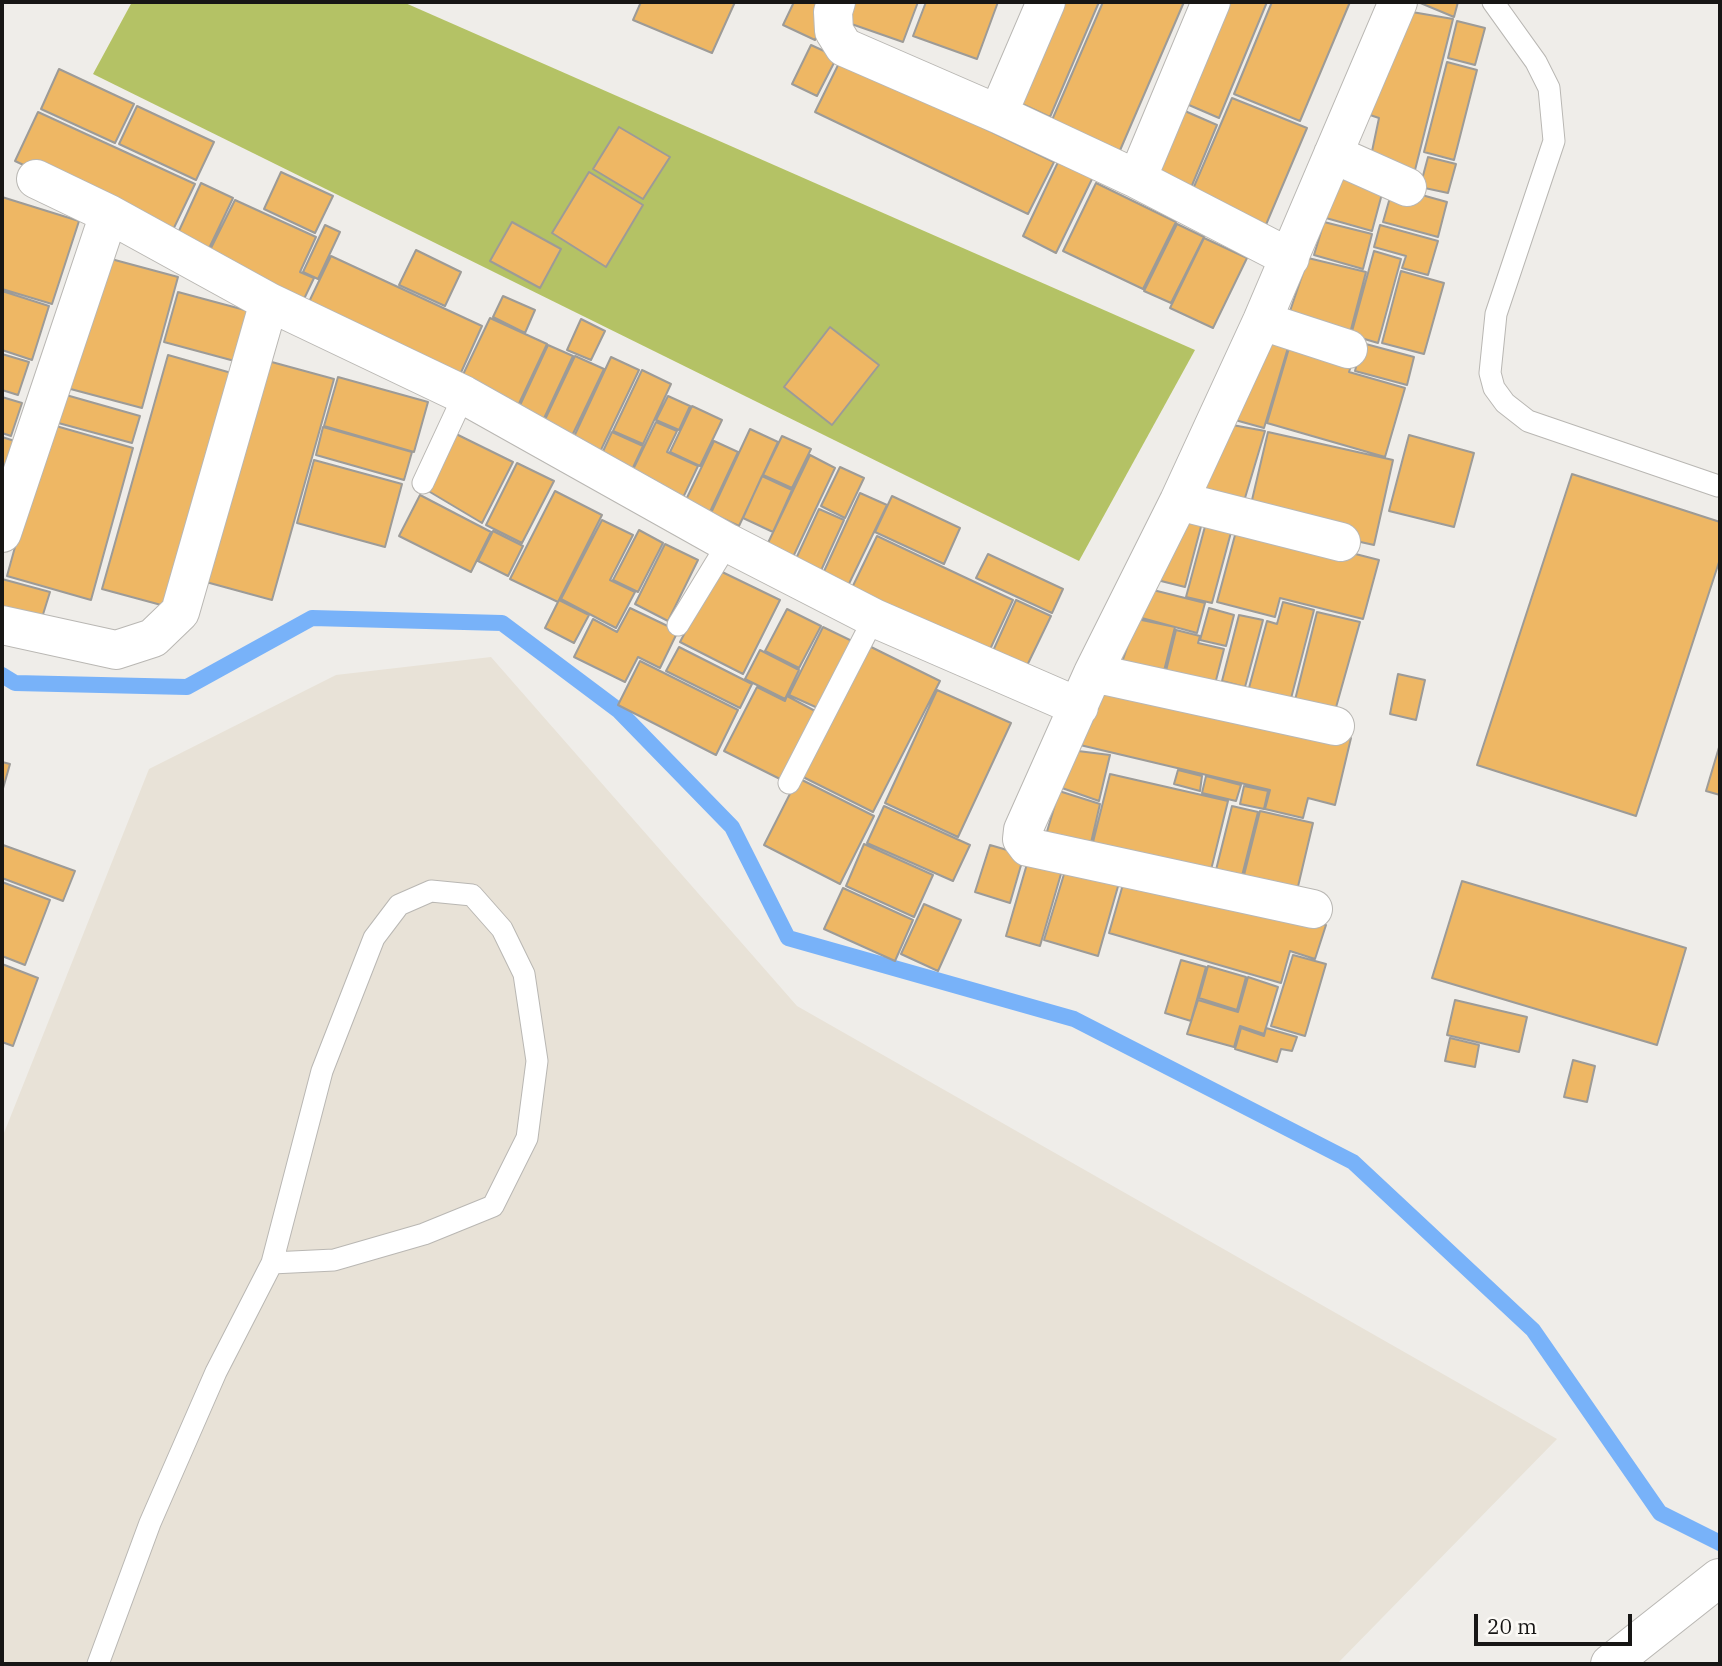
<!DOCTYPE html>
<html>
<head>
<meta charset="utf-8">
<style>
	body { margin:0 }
	#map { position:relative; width:1722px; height:1666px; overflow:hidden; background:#efede9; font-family:"IBM Plex Serif",serif }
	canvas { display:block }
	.frame { position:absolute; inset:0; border:4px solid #171615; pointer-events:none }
	.scale { position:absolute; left:1474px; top:1614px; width:158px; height:32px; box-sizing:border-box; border:4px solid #171615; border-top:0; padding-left:9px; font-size:21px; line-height:24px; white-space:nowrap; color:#171615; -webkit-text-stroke:5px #fcfaf6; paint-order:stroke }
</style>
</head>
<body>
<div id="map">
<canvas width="1722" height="1666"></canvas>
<div class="frame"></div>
<div class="scale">20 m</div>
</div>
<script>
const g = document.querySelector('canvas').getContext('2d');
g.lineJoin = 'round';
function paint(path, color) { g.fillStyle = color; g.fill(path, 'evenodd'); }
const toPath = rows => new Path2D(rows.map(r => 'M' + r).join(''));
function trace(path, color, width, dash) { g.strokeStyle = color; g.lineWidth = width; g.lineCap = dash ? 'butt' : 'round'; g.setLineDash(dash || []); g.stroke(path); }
paint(toPath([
	[491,657,797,1006,1557,1439,1337,1664,2,1664,2,1138,149,769,336,675]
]), '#e8e2d7');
paint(toPath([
	[132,2,403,2,1195,350,1079,561,93,74]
]), '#b4c265');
trace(toPath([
	[2,675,15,683,187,687,312,618,502,623,618,710,732,827,788,938,1074,1019,1353,1162,1533,1330,1660,1513,1720,1543]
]), '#78b2f9', 16);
const building = toPath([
	[641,2,735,2,712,53,633,20,641,2],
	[794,2,828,2,833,4,815,40,783,25,794,2],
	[847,2,918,2,903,42,840,20,847,2],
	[926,2,998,2,977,59,913,36,926,2],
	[1059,2,1099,2,1050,117,1020,103,1059,2],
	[1103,2,1184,2,1118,155,1049,127,1103,2],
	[1222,2,1267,2,1219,118,1182,102,1222,2],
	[1272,2,1350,2,1300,121,1234,94,1272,2],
	[1418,2,1458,2,1454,17,1418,2],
	[1412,12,1453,19,1413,178,1371,156,1379,118,1361,112,1412,12],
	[1457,21,1485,28,1475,65,1448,58,1457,21],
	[811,45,837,57,817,96,792,84,811,45],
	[841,59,1054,162,1028,214,815,112,841,59],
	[1447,62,1477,70,1454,160,1424,152,1447,62],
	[59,69,134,104,115,143,41,109,59,69],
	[1232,98,1307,128,1265,227,1190,196,1232,98],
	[137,106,214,142,196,180,119,144,137,106],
	[1178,108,1217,125,1188,195,1152,175,1178,108],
	[38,112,195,184,171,234,15,161,38,112],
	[619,127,670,157,643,199,593,169,619,127],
	[1428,157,1456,164,1448,193,1420,187,1428,157],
	[1059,160,1093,177,1056,253,1023,236,1059,160],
	[281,172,333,196,315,233,264,209,281,172],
	[589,172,643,205,606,267,552,233,589,172],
	[1337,177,1383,190,1372,231,1326,218,1337,177],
	[201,183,233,198,203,261,172,246,201,183],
	[1096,183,1176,222,1143,289,1063,251,1096,183],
	[1393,187,1447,202,1438,237,1383,222,1393,187],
	[2,197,79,221,52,304,2,289,2,197],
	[235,200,316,237,300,272,314,278,304,299,208,254,235,200],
	[512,222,561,249,540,288,490,261,512,222],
	[1324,222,1372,234,1363,269,1314,255,1324,222],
	[1177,224,1204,237,1171,303,1144,291,1177,224],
	[325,225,340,232,318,279,303,272,325,225],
	[1380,225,1438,241,1428,275,1402,268,1406,256,1374,247,1380,225],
	[1204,238,1247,258,1213,328,1170,308,1204,238],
	[416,250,461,272,445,306,399,285,416,250],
	[1374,251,1401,259,1378,343,1351,335,1374,251],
	[100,256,178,277,142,408,63,387,100,256],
	[331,256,482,326,459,377,307,306,331,256],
	[1308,258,1366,272,1348,341,1286,323,1308,258],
	[1401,271,1444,283,1424,354,1382,343,1401,271],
	[2,291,49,306,32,360,2,350,2,291],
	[178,292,256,313,242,363,164,342,178,292],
	[503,296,535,310,525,333,493,317,503,296],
	[490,318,547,344,515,412,458,385,490,318],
	[581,319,605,331,591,360,567,350,581,319],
	[830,327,879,365,832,425,784,387,830,327],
	[1292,338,1354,357,1349,372,1405,388,1385,457,1267,423,1292,338],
	[1264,339,1290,341,1264,428,1235,420,1264,339],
	[1362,343,1414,357,1407,385,1355,371,1362,343],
	[548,345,573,356,540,427,515,416,548,345],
	[2,354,29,362,18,395,2,390,2,354],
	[168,355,242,376,176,609,102,589,168,355],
	[575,356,604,369,569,442,541,428,575,356],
	[611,357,639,370,599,454,572,441,611,357],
	[257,358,334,379,272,600,195,579,257,358],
	[642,370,671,384,643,444,613,431,642,370],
	[338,377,428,402,414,452,324,426,338,377],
	[59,393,140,416,132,443,51,421,59,393],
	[668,396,690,406,679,430,656,420,668,396],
	[2,397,22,403,11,436,2,433,2,397],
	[692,406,722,420,700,466,670,452,692,406],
	[656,422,677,431,667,452,698,466,680,504,628,480,656,422],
	[49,424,133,448,91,600,7,576,49,424],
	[1227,424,1265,431,1242,508,1197,495,1227,424],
	[323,427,412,452,404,480,316,455,323,427],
	[750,429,778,442,739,526,711,513,750,429],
	[452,432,513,462,482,523,425,489,452,432],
	[612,432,643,446,630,474,599,460,612,432],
	[1268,432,1393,460,1374,545,1248,517,1268,432],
	[1409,435,1474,453,1454,527,1389,511,1409,435],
	[782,436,811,449,792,488,763,475,782,436],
	[2,437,21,443,2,503,2,437],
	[714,441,738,452,708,516,684,504,714,441],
	[810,455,835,468,793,557,767,545,810,455],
	[314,460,402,484,385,547,297,523,314,460],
	[517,463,554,481,522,543,486,525,517,463],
	[840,467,864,478,845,518,821,506,840,467],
	[1572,474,1720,522,1720,559,1636,816,1477,765,1572,474],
	[762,476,792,490,773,532,743,518,762,476],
	[555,491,602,515,558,602,510,579,555,491],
	[860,493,887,505,845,592,820,580,860,493],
	[420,495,491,532,471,572,399,536,420,495],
	[892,496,960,528,944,564,875,532,892,496],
	[819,509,844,520,819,575,794,563,819,509],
	[1179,518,1203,519,1185,587,1153,579,1179,518],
	[1207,519,1233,525,1212,603,1186,597,1207,519],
	[602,520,633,535,610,580,635,592,616,628,561,599,602,520],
	[1238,524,1379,560,1363,619,1280,598,1275,617,1217,602,1238,524],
	[639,530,663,543,638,592,613,580,639,530],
	[493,531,523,546,508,576,478,561,493,531],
	[877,536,1013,600,986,658,849,594,877,536],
	[665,544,698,560,668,621,635,604,665,544],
	[988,554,1063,589,1052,613,976,578,988,554],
	[718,570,780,600,743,674,680,642,718,570],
	[2,579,50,592,40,624,2,614,2,579],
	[1149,589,1205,603,1197,633,1138,617,1149,589],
	[559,600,589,615,574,643,545,628,559,600],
	[1016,600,1051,616,1021,678,988,662,1016,600],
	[1283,602,1314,610,1288,710,1246,699,1267,621,1277,624,1283,602],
	[630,608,678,631,660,668,638,657,625,682,574,657,593,619,617,632,630,608],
	[1209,608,1234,615,1226,646,1200,640,1209,608],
	[787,609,821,626,799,668,765,651,787,609],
	[1317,612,1360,622,1333,718,1293,708,1317,612],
	[1239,615,1263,620,1245,687,1222,681,1239,615],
	[1137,619,1175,627,1162,679,1120,668,1137,619],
	[823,627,854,642,820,709,789,695,823,627],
	[1176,630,1200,636,1198,643,1224,649,1213,692,1164,679,1176,630],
	[867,645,940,681,873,812,801,776,867,645],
	[679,647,752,684,740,708,666,671,679,647],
	[760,650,799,670,785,699,745,679,760,650],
	[640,661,738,710,716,755,618,705,640,661],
	[1398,674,1425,680,1416,720,1390,714,1398,674],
	[1097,679,1351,738,1335,805,1308,798,1303,818,1265,809,1270,790,1080,745,1097,679],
	[757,687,785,701,787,696,817,712,782,780,724,751,757,687],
	[937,690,1011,723,958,837,885,803,937,690],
	[1720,744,1720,795,1706,791,1720,744],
	[1078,751,1110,755,1099,801,1062,788,1078,751],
	[2,762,10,764,2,792,2,762],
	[1178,770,1202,776,1200,791,1174,784,1178,770],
	[1110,774,1228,801,1209,878,1091,850,1110,774],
	[1206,776,1241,785,1236,801,1202,793,1206,776],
	[798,778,874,816,840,884,764,845,798,778],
	[1244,786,1268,791,1264,809,1240,804,1244,786],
	[1059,791,1100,804,1090,847,1046,835,1059,791],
	[884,806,970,845,953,881,867,843,884,806],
	[1232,806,1258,812,1241,880,1215,874,1232,806],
	[1260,811,1313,823,1296,895,1242,883,1260,811],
	[864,844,933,875,914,917,846,886,864,844],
	[3,845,75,871,63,901,2,878,3,845],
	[990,845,1024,855,1010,903,975,892,990,845],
	[1029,857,1063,867,1040,946,1006,936,1029,857],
	[1068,861,1121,876,1098,956,1044,940,1068,861],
	[1126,874,1326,925,1315,959,1290,951,1281,983,1109,933,1126,874],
	[1462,881,1686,948,1657,1045,1432,978,1462,881],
	[2,882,50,900,25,965,2,956,2,882],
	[843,888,913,920,895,961,824,929,843,888],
	[924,904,961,920,938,971,901,954,924,904],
	[1293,955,1326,964,1305,1036,1271,1026,1293,955],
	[1181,960,1206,967,1191,1021,1165,1013,1181,960],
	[2,964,38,978,13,1046,2,1042,2,964],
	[1208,966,1246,977,1237,1010,1199,998,1208,966],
	[1248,977,1278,987,1264,1034,1240,1026,1234,1047,1187,1034,1198,1000,1238,1012,1248,977],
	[1455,1000,1527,1017,1519,1052,1447,1035,1455,1000],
	[1241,1028,1264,1036,1266,1028,1297,1037,1292,1051,1281,1049,1277,1062,1235,1049,1241,1028],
	[1450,1038,1479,1045,1475,1067,1445,1061,1450,1038],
	[1573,1060,1595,1066,1587,1102,1564,1097,1573,1060]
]);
paint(building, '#eeb764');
trace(building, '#9d9b97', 2);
const lane = toPath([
	[1493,2,1536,62,1549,88,1554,141,1496,314,1490,373,1494,388,1505,403,1528,421,1718,486],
	[423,483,464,395],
	[678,625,728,543],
	[789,783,874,618],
	[98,1664,150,1523,216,1372,272,1263,322,1071,374,938,399,905,431,891,472,895,502,929,524,974,537,1061,527,1138,493,1206,424,1234,334,1260,272,1263]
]);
const street = toPath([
	[836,2,833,12,834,31,844,47,998,114,1137,179,1290,258],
	[998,114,1046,2],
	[1333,154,1407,187],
	[36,179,109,214,269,302,464,395,728,543,874,618,1079,707],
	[1137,179,1211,2],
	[1262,321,1348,349],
	[1179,501,1341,542],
	[2,533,109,214],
	[2,625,116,650,153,638,180,612,269,302],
	[1093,673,1335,726],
	[1313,909,1028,847,1022,839,1023,830,1093,673,1179,501,1262,321,1398,2],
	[1610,1664,1719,1578]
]);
trace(lane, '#b9b7b3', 23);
trace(street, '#b9b7b3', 40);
trace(lane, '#fff', 21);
trace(street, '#fff', 38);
</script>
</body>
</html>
